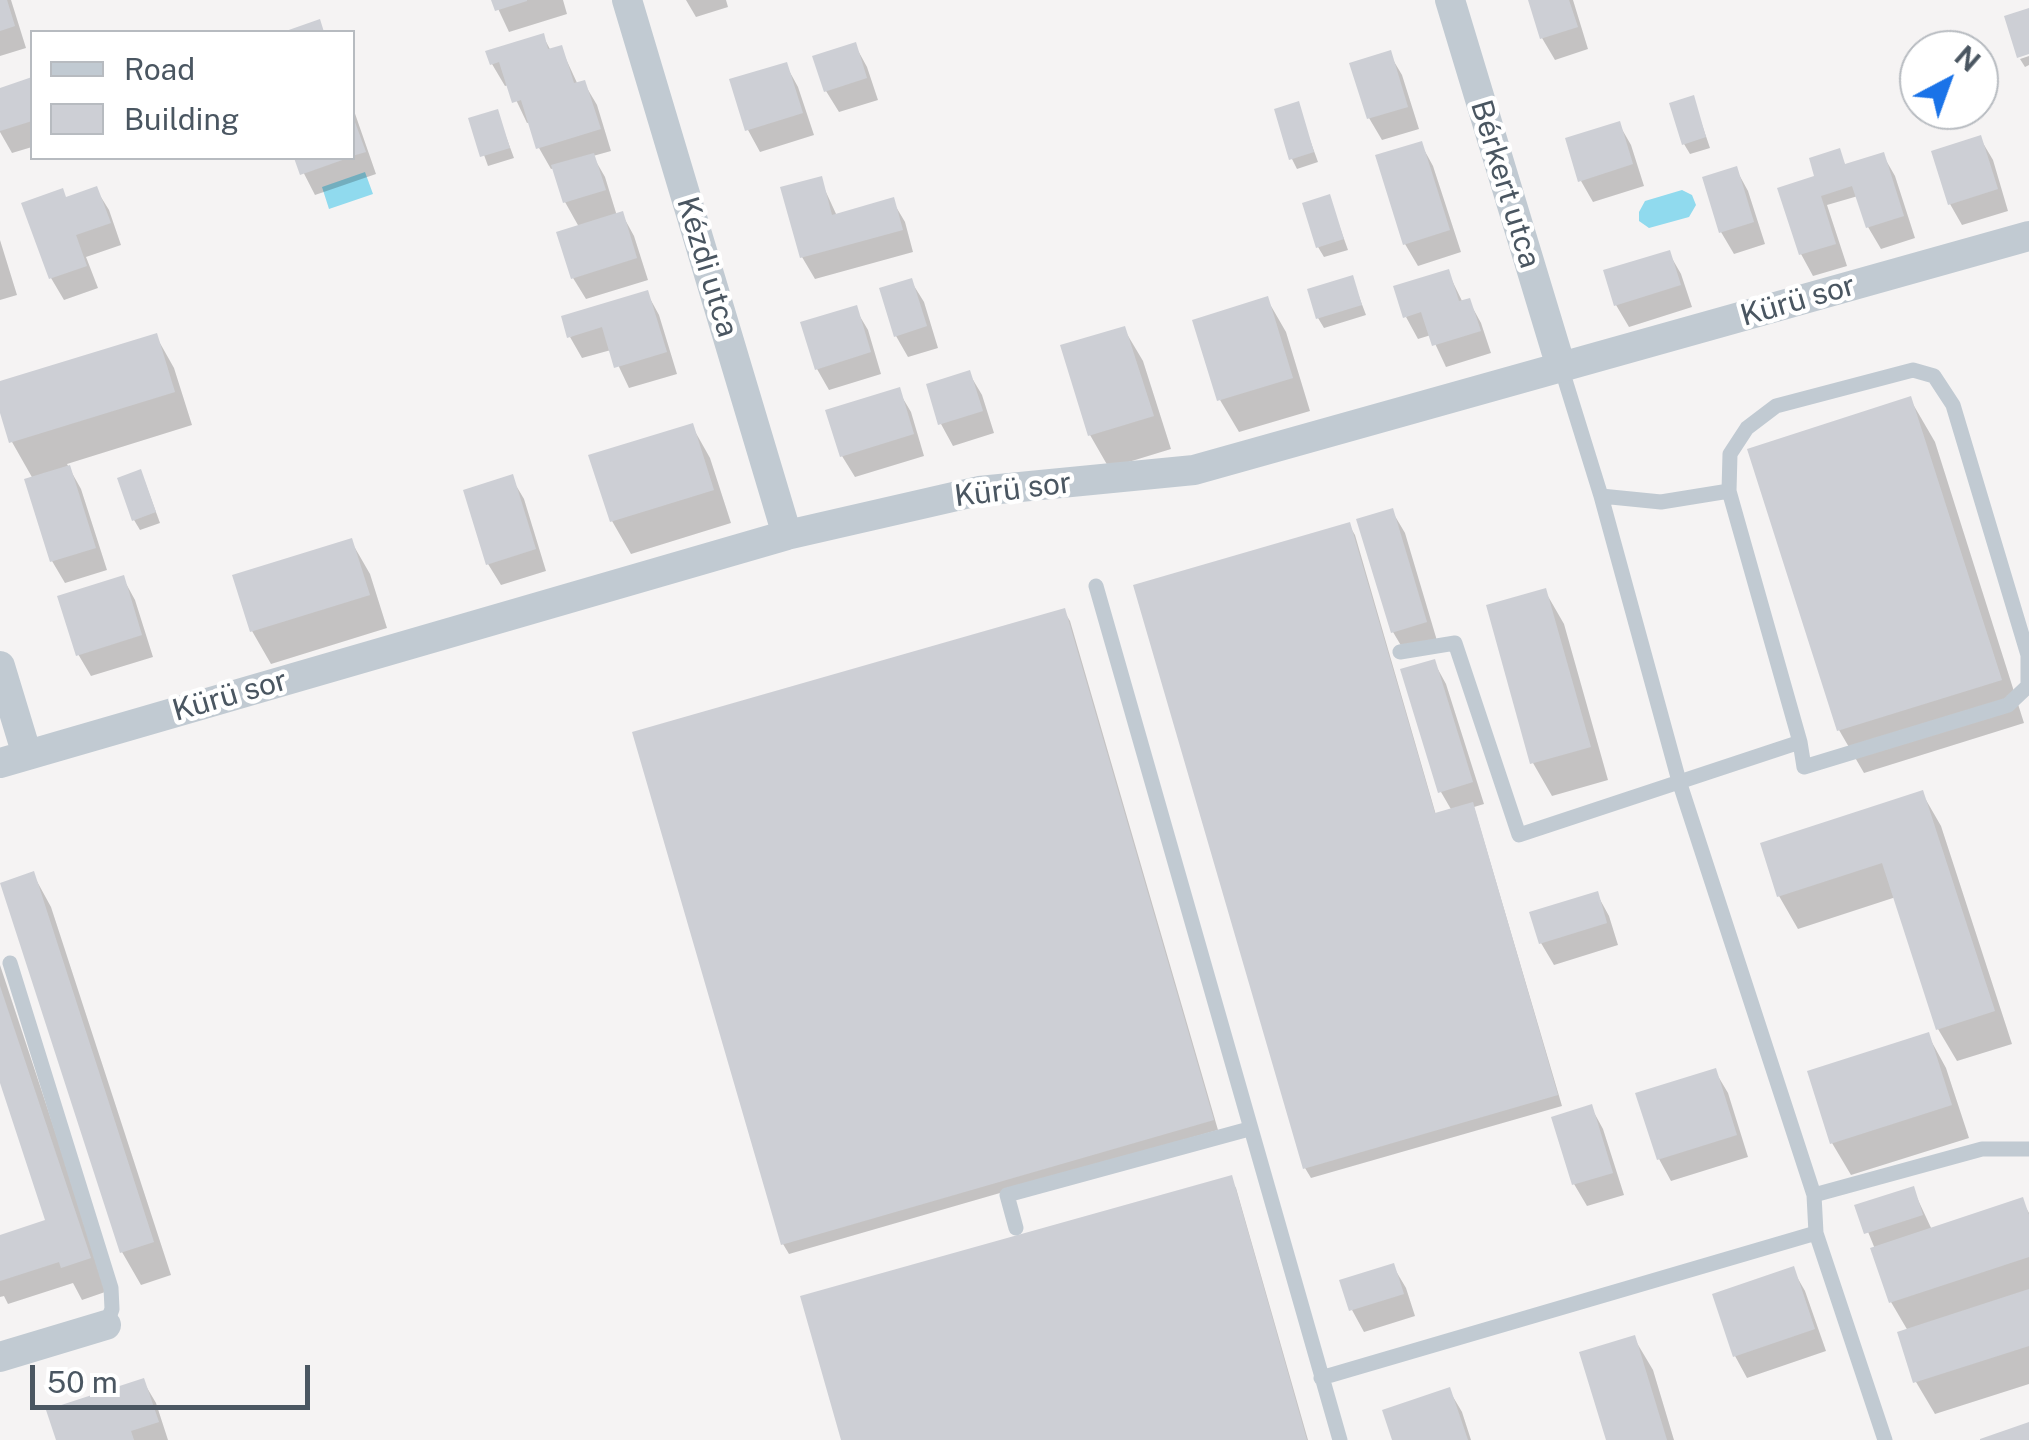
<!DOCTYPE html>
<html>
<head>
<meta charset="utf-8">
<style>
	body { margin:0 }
	#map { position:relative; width:2029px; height:1440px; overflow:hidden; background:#f5f3f3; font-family:"Public Sans",sans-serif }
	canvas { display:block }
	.legend { position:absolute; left:30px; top:30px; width:325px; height:130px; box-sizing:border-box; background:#fff; border:2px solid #b7bbc0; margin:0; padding:12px 18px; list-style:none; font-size:30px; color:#4a5661 }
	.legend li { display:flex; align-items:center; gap:20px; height:50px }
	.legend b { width:50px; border:2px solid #b7bbc0 }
	.north { position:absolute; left:1899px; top:30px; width:100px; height:100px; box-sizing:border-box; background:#fff; border:2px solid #b7bbc0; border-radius:50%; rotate:41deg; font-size:28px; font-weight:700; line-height:40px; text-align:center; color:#4a5661 }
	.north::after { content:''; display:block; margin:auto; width:35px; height:45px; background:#1a73e8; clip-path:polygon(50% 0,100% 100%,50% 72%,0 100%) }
	.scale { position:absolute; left:30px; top:1365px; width:280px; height:45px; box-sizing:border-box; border:5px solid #4a5661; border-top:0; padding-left:12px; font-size:30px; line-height:35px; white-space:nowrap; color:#4a5661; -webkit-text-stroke:8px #fff; paint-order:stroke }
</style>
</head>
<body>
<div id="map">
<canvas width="2029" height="1440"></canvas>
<ul class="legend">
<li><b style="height:12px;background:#c1cad2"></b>Road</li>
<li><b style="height:28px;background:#cdcfd5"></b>Building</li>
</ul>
<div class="north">N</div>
<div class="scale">50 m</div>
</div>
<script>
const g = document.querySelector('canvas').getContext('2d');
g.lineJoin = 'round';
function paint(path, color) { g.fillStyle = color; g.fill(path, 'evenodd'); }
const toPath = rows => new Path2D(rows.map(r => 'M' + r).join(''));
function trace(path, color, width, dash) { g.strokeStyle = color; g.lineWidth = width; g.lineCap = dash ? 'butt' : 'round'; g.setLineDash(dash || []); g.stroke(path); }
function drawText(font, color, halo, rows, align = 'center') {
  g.font = font + ' "Public Sans",sans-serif'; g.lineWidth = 9; g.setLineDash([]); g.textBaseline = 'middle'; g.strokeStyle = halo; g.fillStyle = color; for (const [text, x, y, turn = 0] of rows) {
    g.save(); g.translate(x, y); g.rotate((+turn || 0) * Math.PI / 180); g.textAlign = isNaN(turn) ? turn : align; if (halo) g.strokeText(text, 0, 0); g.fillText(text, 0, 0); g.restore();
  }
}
paint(toPath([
	[365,172,373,194,329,209,322,187],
	[1682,190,1692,195,1696,205,1689,217,1649,228,1639,221,1639,212,1645,201]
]), '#90daee');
paint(toPath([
	[0,0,11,0,26,48,0,56],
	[494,0,563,0,567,14,509,32],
	[686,0,726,0,728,7,696,17],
	[1531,0,1573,0,1588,49,1555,60,1542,38],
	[543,36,551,51,561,48,578,85,584,83,597,105,611,151,593,156,605,177,617,216,622,214,634,236,648,280,586,299,573,278,579,227,565,202,555,168,551,169,539,148,531,122,527,123,509,85,505,86,492,64],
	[855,45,867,67,878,100,839,112,826,91],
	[1389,53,1402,75,1419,129,1382,140,1369,118],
	[2029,56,2029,65,2025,67,2020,59],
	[786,65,798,87,814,135,760,152,748,130],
	[32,80,32,147,12,153,0,132,0,90],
	[1693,98,1710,148,1690,154,1684,144],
	[1297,104,1318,162,1297,169,1292,159],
	[352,105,376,174,315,195,296,158,352,158],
	[497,112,514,158,488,166,471,119],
	[1619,124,1631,145,1644,186,1593,202,1581,181],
	[1980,138,1993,160,2008,211,1962,225,1950,204],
	[1421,144,1433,166,1461,252,1418,266,1405,244],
	[1839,151,1846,167,1883,155,1895,176,1915,238,1881,249,1868,227,1858,196,1827,205,1847,266,1813,276,1801,254,1813,179],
	[1736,169,1748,191,1765,244,1734,254,1721,232],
	[820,179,837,216,892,200,905,222,913,252,815,279,802,257,783,189],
	[96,189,109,210,121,245,86,257,98,288,64,300,51,278,25,205,67,199],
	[1329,197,1348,250,1324,257,1318,247],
	[0,240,17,295,0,300],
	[1669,253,1681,274,1692,307,1629,327,1616,305],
	[1448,272,1463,303,1469,301,1481,323,1491,353,1446,367,1431,335,1418,339,1406,317],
	[1352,278,1366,315,1324,328,1318,318],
	[911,281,924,302,938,348,908,357,896,336],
	[647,293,659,315,677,374,629,388,611,350,582,358,570,337],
	[1267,299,1286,332,1310,411,1239,432,1220,400],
	[855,308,868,330,881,374,829,390,817,369],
	[1124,329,1143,361,1171,449,1109,468,1090,435,1063,347],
	[156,336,174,368,192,425,67,464,81,489,107,570,65,583,52,561,33,479,12,442,0,404,0,383],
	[969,373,982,395,994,433,953,446,941,424],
	[898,390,911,412,924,456,855,477,842,456],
	[1910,399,1935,442,2024,723,1864,773,1839,730],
	[692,426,710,458,731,523,631,554,612,521],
	[511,477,524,499,546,571,501,585,488,564],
	[145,482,160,523,140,530,134,520],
	[1392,511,1405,533,1438,644,1406,654,1393,632],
	[1349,525,1355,535,1436,815,1452,811,1441,792,1434,662,1446,684,1484,804,1474,807,1562,1106,1311,1178,1305,1168],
	[351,541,370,574,387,628,271,664,252,631],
	[123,578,135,600,153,657,91,676,78,654],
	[1545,591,1564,624,1608,780,1552,796,1533,763],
	[1064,611,1070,621,1218,1130,789,1254,783,1244],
	[1922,793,1941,826,2012,1044,1957,1061,1938,1029,1896,897,1798,929,1779,896],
	[33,874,51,907,171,1275,141,1285,122,1252,3,884],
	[1597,894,1609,916,1618,945,1554,965,1541,943],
	[0,965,108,1291,82,1300,73,1283,8,1304,4,1296,0,1297,0,1238,50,1233,0,1075],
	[1928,1035,1946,1068,1969,1138,1851,1175,1832,1143],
	[1715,1071,1728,1093,1748,1157,1671,1181,1659,1159],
	[1591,1107,1603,1129,1624,1195,1587,1206,1574,1184],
	[1230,1178,1236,1188,1308,1440,844,1440],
	[1913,1189,1932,1230,2022,1200,2029,1213,2029,1384,1935,1414,1916,1382,1908,1331,1891,1302,1875,1249,1858,1207],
	[1393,1266,1406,1288,1415,1316,1364,1332,1352,1310],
	[1793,1270,1805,1291,1826,1351,1747,1378,1735,1356],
	[1634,1338,1653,1370,1674,1440,1609,1440],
	[143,1381,156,1403,168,1440,59,1440],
	[1449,1390,1462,1412,1471,1440,1395,1440]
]), '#0003');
paint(toPath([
	[0,0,7,0,15,26,0,31],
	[491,0,527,0,527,1,495,11],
	[1528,0,1569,0,1578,27,1540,39],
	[2029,8,2029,54,2017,58,2004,16],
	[320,19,324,32,283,32],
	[544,33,548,49,562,45,574,83,585,80,601,129,536,149,521,100,512,103,499,62,490,65,485,51],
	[856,42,867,78,824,92,812,56],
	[1391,50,1408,107,1367,119,1349,63],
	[787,62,803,113,745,131,729,79],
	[32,77,32,121,0,131,0,88],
	[1694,95,1706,137,1682,145,1669,103],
	[1299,101,1314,152,1289,160,1274,109],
	[498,109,510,148,480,157,468,118],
	[352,114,366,152,352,156],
	[1620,121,1633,164,1578,182,1565,138],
	[1981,135,1998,189,1948,205,1931,151],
	[1422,141,1450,230,1403,245,1375,155],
	[1840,148,1845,164,1884,152,1904,216,1866,228,1852,186,1821,196,1836,244,1799,255,1777,188,1814,176,1809,158],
	[594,153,606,190,563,203,551,165],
	[294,158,348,158,300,175],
	[1737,166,1754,222,1719,233,1702,177],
	[822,176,832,215,894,197,903,230,800,258,780,187],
	[97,186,111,223,76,235,87,266,49,279,21,203,63,188,66,197],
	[1330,194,1344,239,1316,248,1302,203],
	[623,211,637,258,571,279,556,232],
	[1670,250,1681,285,1614,306,1603,270],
	[1449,269,1459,301,1470,298,1481,331,1432,346,1421,312,1403,318,1393,286],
	[1353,275,1362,305,1316,319,1307,289],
	[912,278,927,326,894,337,879,288],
	[648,290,667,352,614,368,602,327,567,338,561,316],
	[1268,296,1293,378,1217,401,1192,320],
	[857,305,871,352,815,370,800,322],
	[1125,326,1154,416,1088,436,1060,345],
	[157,333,175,392,9,443,0,413,0,381],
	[970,370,983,411,938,425,926,384],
	[900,387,914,434,840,457,825,410],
	[1911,396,2002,680,1837,731,1747,449],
	[693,423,714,490,610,522,588,455],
	[70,465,96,548,50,562,24,479],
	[141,469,156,512,132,521,117,478],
	[513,474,536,549,486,565,463,490],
	[1393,508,1427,622,1391,633,1356,519],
	[1350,522,1435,813,1473,802,1558,1095,1303,1169,1133,585],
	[352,538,370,595,250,632,232,575],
	[124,575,142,635,76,656,57,596],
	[1546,588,1591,747,1530,764,1486,605],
	[1065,608,1214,1120,781,1245,632,732],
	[1435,659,1473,782,1438,793,1400,669],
	[1923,790,1995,1011,1936,1030,1882,863,1777,897,1760,843],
	[34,871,154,1242,120,1253,0,883],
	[1598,891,1607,923,1539,944,1529,912],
	[0,986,91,1258,61,1268,59,1262,0,1281,0,1235,45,1220,0,1083],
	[1929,1032,1952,1105,1830,1144,1807,1071],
	[1716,1068,1737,1135,1657,1160,1635,1093],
	[1592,1104,1613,1173,1572,1185,1551,1117],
	[1232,1175,1307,1440,841,1440,800,1296],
	[1914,1186,1923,1215,1864,1234,1854,1205],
	[2023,1197,2029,1215,2029,1257,1889,1303,1870,1248],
	[1394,1263,1404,1294,1349,1311,1339,1280],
	[1794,1266,1815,1329,1733,1357,1712,1294],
	[2029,1289,2029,1346,1913,1383,1897,1332],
	[1635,1335,1667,1440,1606,1440,1579,1352],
	[144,1378,159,1422,131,1431,134,1440,56,1440,46,1410],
	[1450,1387,1468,1440,1392,1440,1382,1410],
	[2029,1422,2029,1440,1980,1440,1980,1439]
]), '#cdcfd5');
trace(toPath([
	[1561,367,1601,496,1679,781,1814,1195,1816,1233,1885,1440],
	[1601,496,1661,502,1729,491],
	[1096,586,1340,1440],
	[1400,652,1455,643,1519,835,1800,742,1729,491,1730,454,1747,428,1776,406,1913,370,1934,376,1953,405,2028,655,2028,686,2008,705,1804,767,1800,742],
	[10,963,111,1288,112,1309,106,1325],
	[1814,1195,1982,1149,2029,1149],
	[1016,1228,1007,1195,1249,1129],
	[1321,1378,1816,1233]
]), '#c1cad2', 15);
trace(toPath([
	[627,0,787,535],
	[1450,0,1561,367],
	[0,666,27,755],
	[0,763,787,535,979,491,1194,470,2029,236],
	[0,1357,106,1325]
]), '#c1cad2', 30);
drawText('30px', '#4a5661', '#fff', [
	["Bérkert utca",1505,184,73],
	["Kézdi utca",707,267,73],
	["Kürü sor",1798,301,-16],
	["Kürü sor",1013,490,-7],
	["Kürü sor",230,696,-16]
]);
</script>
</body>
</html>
